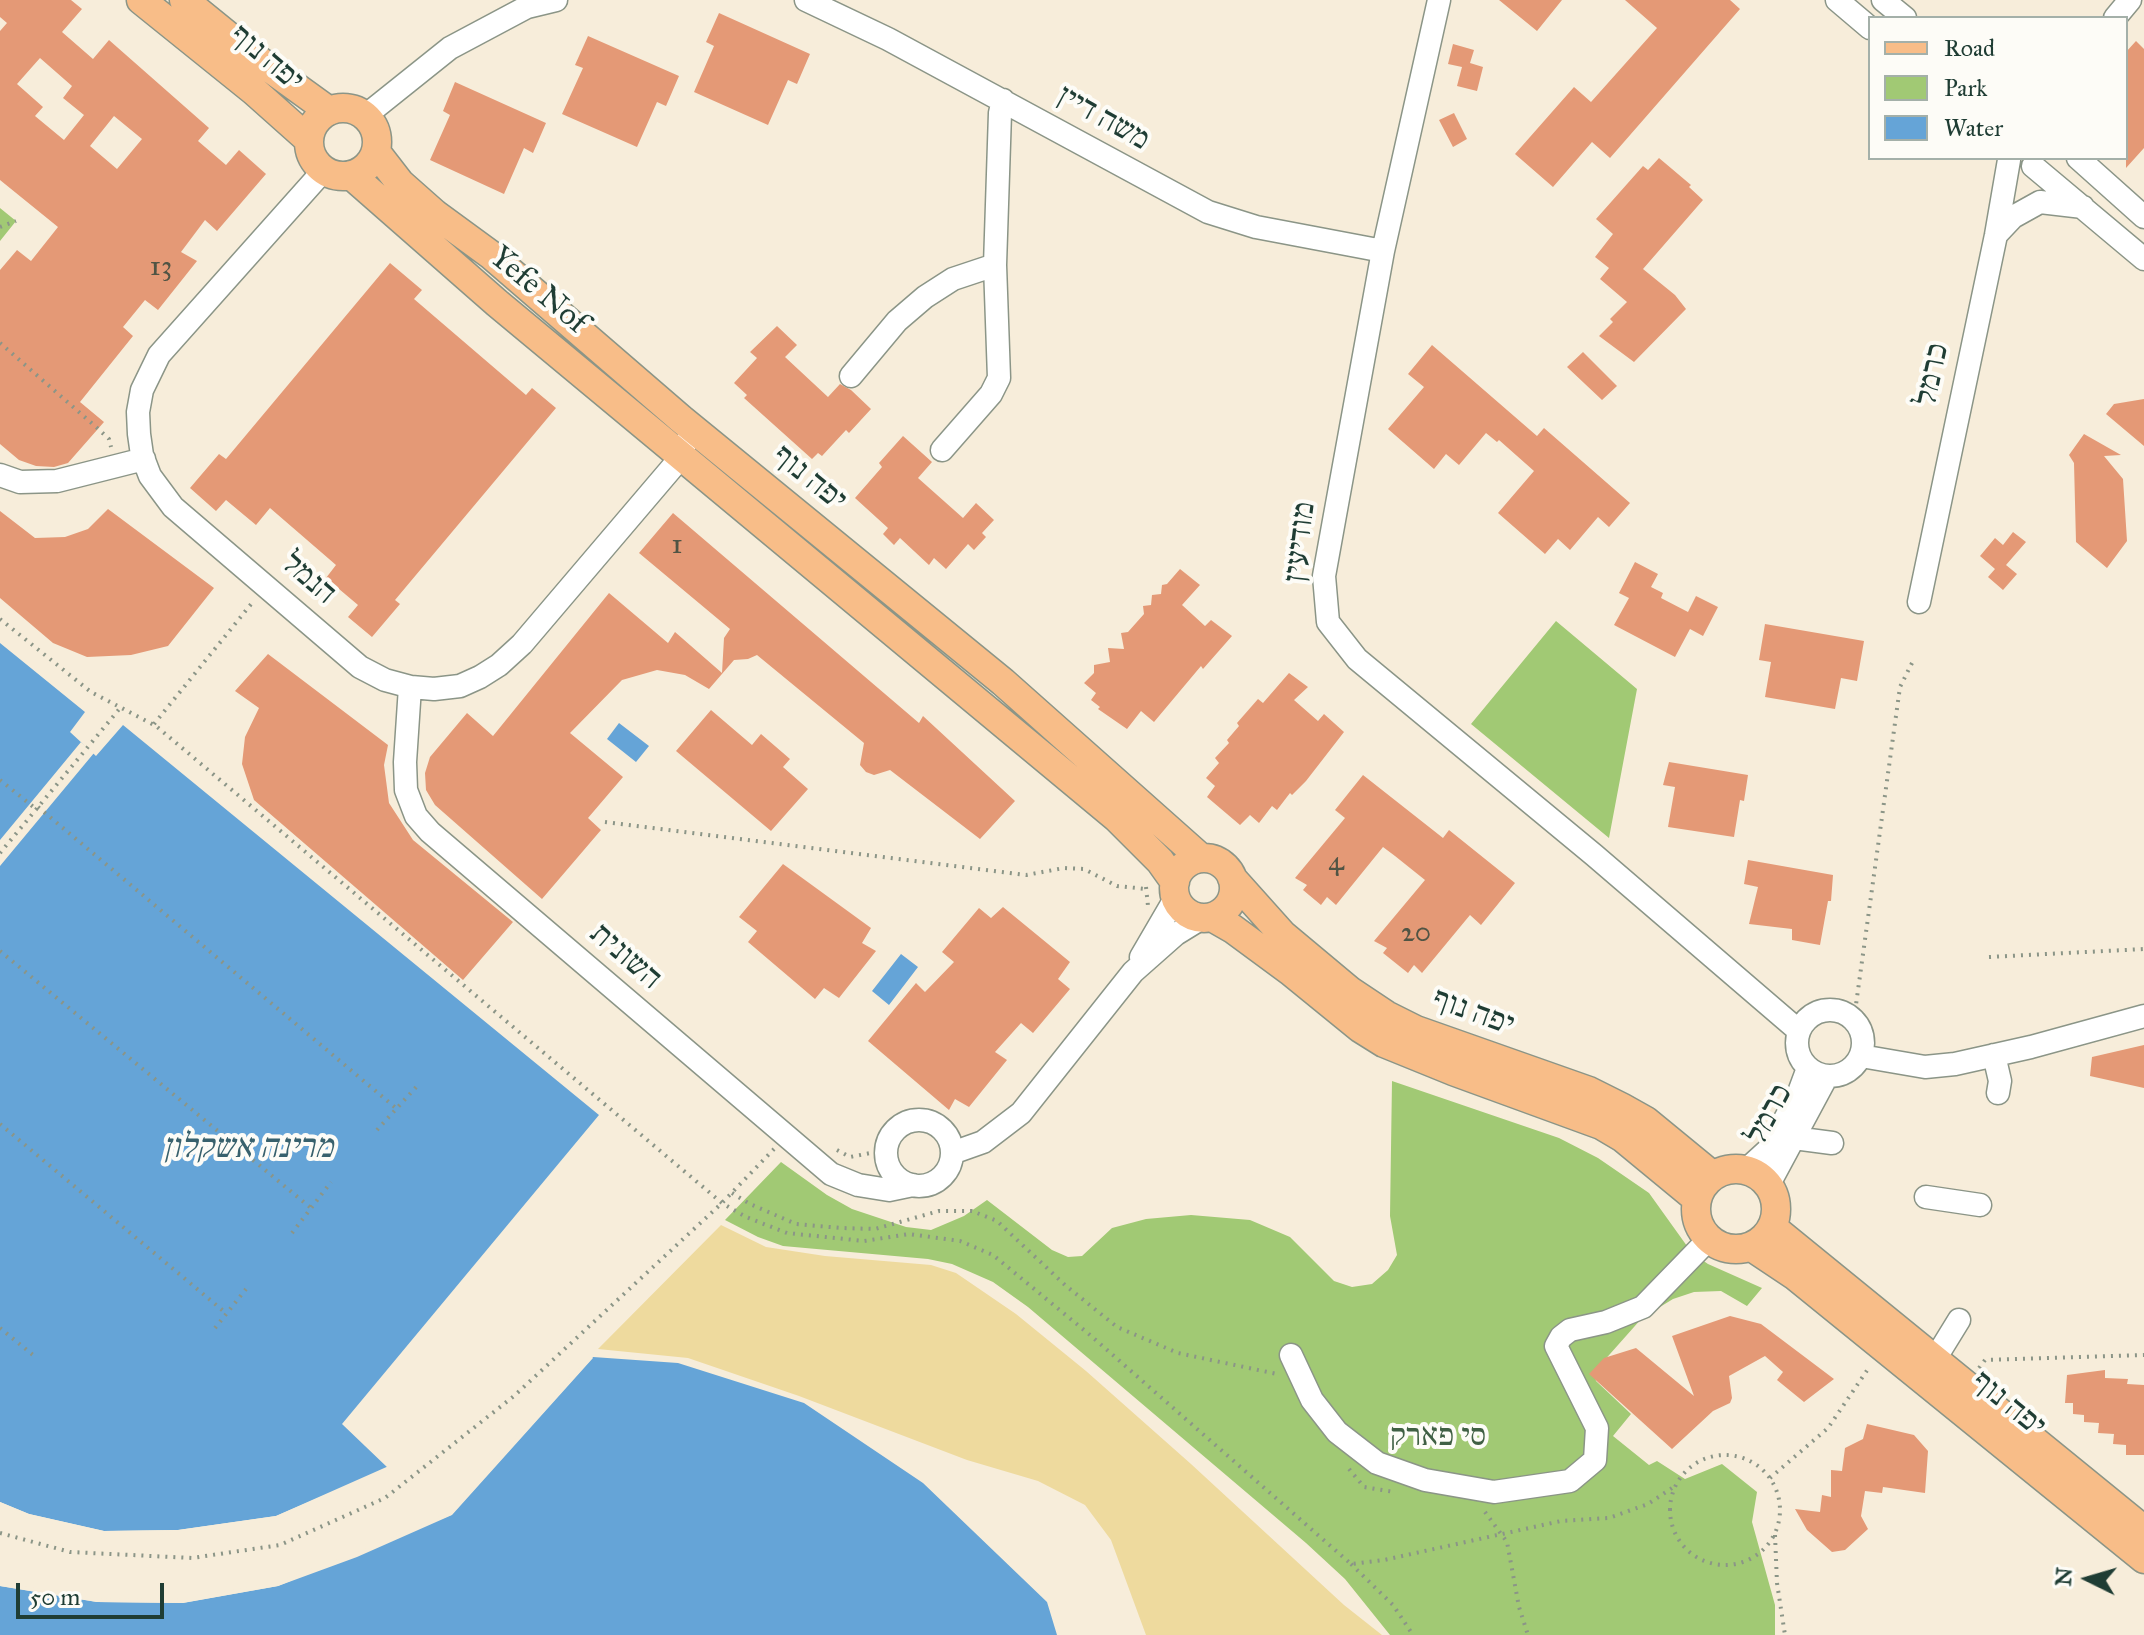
<!DOCTYPE html>
<html>
<head>
<meta charset="utf-8">
<style>
	body { margin:0 }
	#map { position:relative; width:2144px; height:1635px; overflow:hidden; background:#f7edda; font-family:"IM FELL Great Primer",serif }
	canvas { display:block }
	.legend { position:absolute; left:1868px; top:16px; width:260px; height:144px; box-sizing:border-box; background:#fdfcf7; border:2px solid #a4b0a9; margin:0; padding:10px 14px; list-style:none; font-size:24px; color:#1f3d34 }
	.legend li { display:flex; align-items:center; gap:16px; height:40px }
	.legend b { width:40px; border:2px solid #a4b0a9 }
	.north { position:absolute; left:2048px; top:1539px; width:80px; height:80px; -webkit-text-stroke:6px #fdfcf7; paint-order:stroke; rotate:275deg; font-size:22px; font-weight:700; line-height:32px; text-align:center; color:#1f3d34 }
	.north::after { content:''; display:block; margin:auto; width:28px; height:36px; background:#1f3d34; clip-path:polygon(50% 0,100% 100%,50% 72%,0 100%) }
	.scale { position:absolute; left:16px; top:1583px; width:148px; height:36px; box-sizing:border-box; border:4px solid #1f3d34; border-top:0; padding-left:10px; font-size:24px; line-height:28px; white-space:nowrap; color:#1f3d34; -webkit-text-stroke:6px #fdfcf7; paint-order:stroke }
</style>
</head>
<body>
<div id="map">
<canvas width="2144" height="1635"></canvas>
<ul class="legend">
<li><b style="height:10px;background:#f8bd88"></b>Road</li>
<li><b style="height:22px;background:#a1c974"></b>Park</li>
<li><b style="height:22px;background:#65a4d7"></b>Water</li>
</ul>
<div class="north">N</div>
<div class="scale">50 m</div>
</div>
<script>
const g = document.querySelector('canvas').getContext('2d');
g.lineJoin = 'round';
function paint(path, color) { g.fillStyle = color; g.fill(path, 'evenodd'); }
const toPath = rows => new Path2D(rows.map(r => 'M' + r).join(''));
function trace(path, color, width, dash) { g.strokeStyle = color; g.lineWidth = width; g.lineCap = dash ? 'butt' : 'round'; g.setLineDash(dash || []); g.stroke(path); }
function drawText(font, color, halo, rows, align = 'center') {
  g.font = font + ' "IM FELL Great Primer","Frank Ruhl Libre",serif'; g.lineWidth = 8; g.setLineDash([]); g.textBaseline = 'middle'; g.strokeStyle = halo; g.fillStyle = color; for (const [text, x, y, turn = 0] of rows) {
    g.save(); g.translate(x, y); g.rotate((+turn || 0) * Math.PI / 180); g.textAlign = isNaN(turn) ? turn : align; if (halo) g.strokeText(text, 0, 0); g.fillText(text, 0, 0); g.restore();
  }
}
paint(toPath([
	[0,208,16,221,0,241],
	[1556,621,1637,689,1609,838,1471,724],
	[1392,1081,1559,1138,1598,1158,1649,1193,1692,1253,1708,1264,1762,1288,1747,1306,1721,1291,1694,1292,1673,1299,1642,1318,1594,1372,1596,1381,1631,1414,1613,1436,1649,1465,1657,1461,1685,1479,1722,1464,1757,1492,1752,1522,1775,1605,1775,1635,1390,1635,1345,1579,1306,1543,1028,1307,993,1282,952,1264,928,1259,783,1246,758,1237,725,1220,781,1162,827,1195,852,1209,906,1227,931,1230,964,1216,987,1200,1052,1250,1068,1257,1082,1256,1112,1228,1146,1219,1191,1215,1250,1220,1290,1237,1334,1281,1352,1287,1372,1284,1388,1270,1397,1255,1390,1216]
]), '#a1c974');
paint(toPath([
	[721,1225,766,1247,825,1256,931,1265,956,1273,1016,1314,1086,1371,1191,1464,1344,1605,1382,1635,1146,1635,1111,1540,1085,1505,1038,1481,967,1460,799,1396,688,1358,598,1349]
]), '#eeda9e');
paint(toPath([
	[0,643,85,712,70,732,96,756,123,725,599,1115,342,1424,388,1468,276,1516,178,1530,104,1531,29,1514,0,1502],
	[619,723,649,746,636,762,607,739],
	[901,954,918,967,889,1005,872,991],
	[593,1357,678,1363,804,1403,923,1483,1047,1602,1057,1635,0,1635,0,1586,97,1602,183,1603,278,1586,451,1515]
]), '#65a4d7');
paint(toPath([
	[81,742,94,753,0,866,0,840],
	[590,1355,593,1358,452,1515,357,1557,278,1586,182,1603,97,1602,0,1586,0,1582,97,1598,182,1599,276,1582,355,1553,449,1512],
	[391,1465,389,1472,277,1520,178,1534,104,1535,27,1518,0,1506,0,1502,29,1514,104,1531,178,1530,276,1516]
]), '#f7edda');
paint(toPath([
	[0,0,71,0,82,9,62,32,93,59,109,40,209,128,198,141,226,165,239,150,266,174,217,231,205,220,181,252,197,261,158,310,145,300,123,327,133,336,80,402,104,422,68,463,54,467,36,466,19,460,0,444,0,270,17,250,31,261,58,227,0,180,0,31,7,23,0,17],
	[40,58,72,86,63,98,84,115,64,140,35,116,43,107,17,84],
	[114,116,142,139,117,169,90,146],
	[1499,0,1562,0,1537,31],
	[1625,0,1730,0,1740,9,1610,158,1592,142,1553,187,1515,154,1574,87,1591,102,1657,28],
	[719,13,810,54,797,84,788,80,768,125,694,92,714,46,706,42],
	[588,36,679,76,666,106,657,102,637,147,562,114,583,68,575,65],
	[2136,41,2144,49,2144,148,2126,168,2126,52],
	[1453,44,1474,50,1470,63,1483,67,1477,91,1457,86,1462,67,1448,64],
	[455,82,546,123,533,153,524,148,504,194,430,160,450,115,443,111],
	[1454,113,1467,139,1453,147,1439,120],
	[1659,158,1691,185,1689,187,1703,200,1643,269,1675,295,1686,309,1634,362,1599,336,1613,322,1610,319,1627,302,1600,279,1609,268,1595,257,1613,234,1596,219,1643,166,1648,170],
	[390,263,422,290,414,299,526,395,532,388,556,408,395,600,400,604,372,637,348,617,358,605,326,578,336,565,270,508,256,525,226,500,216,511,190,488,219,454,226,459],
	[777,326,797,345,785,357,828,397,840,384,851,390,871,409,849,433,846,430,822,456,818,453,812,459,744,398,747,395,734,383,757,358,750,352],
	[1432,345,1537,436,1544,428,1630,503,1609,527,1598,517,1570,550,1558,539,1545,554,1498,513,1534,471,1499,440,1497,442,1486,433,1459,465,1446,454,1434,469,1388,429,1424,387,1408,374],
	[1583,352,1617,386,1602,400,1567,367],
	[2144,399,2144,446,2106,414,2114,404],
	[2084,434,2121,455,2104,456,2123,479,2127,541,2107,568,2076,542,2074,463,2069,455],
	[903,436,932,462,918,478,963,518,976,503,994,520,982,533,986,537,974,550,968,544,946,569,934,558,929,565,900,538,894,545,883,534,888,528,855,498,882,467,879,463],
	[108,509,214,588,168,646,131,655,87,657,53,643,0,598,0,511,35,538,65,537,88,529],
	[673,513,919,723,923,716,1015,801,980,839,890,770,874,775,866,772,860,765,864,743,757,655,748,659,734,660,709,689,685,675,657,670,622,680,570,733,623,777,588,818,601,830,542,899,435,805,426,790,425,773,430,757,467,713,493,736,609,593,668,643,675,632,722,673,724,638,730,629,639,553],
	[2013,532,2026,542,2006,565,2017,574,2003,590,1988,577,1995,569,1980,556,1995,538,2003,545],
	[1635,562,1658,574,1651,587,1663,593,1661,598,1688,612,1696,596,1718,607,1703,636,1690,629,1675,657,1614,625,1629,598,1619,593],
	[1180,569,1200,585,1182,605,1205,626,1211,620,1232,636,1203,669,1201,666,1154,722,1141,711,1127,729,1098,709,1100,707,1091,700,1096,693,1084,683,1094,673,1094,665,1110,662,1108,648,1124,649,1121,633,1128,632,1144,614,1143,606,1151,605,1152,595,1161,594,1162,585,1167,584],
	[1765,624,1864,641,1857,681,1841,678,1835,709,1765,697,1771,662,1759,660],
	[268,654,388,745,384,765,389,803,413,840,513,922,463,980,254,800,242,764,245,737,259,708,235,691],
	[1289,673,1308,687,1294,700,1318,721,1324,714,1344,732,1306,781,1292,795,1290,793,1277,810,1272,806,1259,823,1250,815,1240,825,1207,797,1215,786,1206,778,1219,763,1215,758,1229,743,1227,740,1239,726,1237,723,1258,699,1263,703],
	[711,710,752,745,761,734,790,759,783,767,808,789,771,831,676,751],
	[1669,762,1748,775,1744,801,1740,800,1734,837,1668,827,1675,787,1663,785],
	[1363,775,1443,838,1449,830,1515,883,1481,925,1470,915,1422,973,1414,965,1408,973,1383,953,1387,948,1374,941,1425,880,1395,856,1383,847,1336,905,1327,897,1321,905,1303,890,1307,885,1295,878,1345,818,1335,810],
	[1748,860,1833,875,1831,901,1828,901,1820,945,1792,940,1792,929,1749,924,1758,887,1744,884],
	[783,864,871,928,862,943,876,951,839,998,824,988,815,999,748,942,757,931,739,917],
	[1003,907,1070,962,1058,979,1070,989,1033,1033,1021,1023,995,1052,1007,1060,969,1107,955,1099,949,1110,868,1041,916,983,925,992,954,962,942,952,979,908,991,918],
	[2144,1045,2144,1088,2090,1076,2092,1057],
	[1730,1316,1761,1324,1834,1379,1804,1402,1777,1380,1783,1372,1765,1356,1729,1376,1732,1398,1730,1403,1713,1411,1672,1449,1589,1374,1604,1358,1636,1348,1694,1396,1672,1336],
	[2105,1370,2105,1378,2128,1379,2127,1384,2144,1385,2144,1455,2126,1455,2126,1445,2113,1444,2114,1434,2098,1433,2099,1423,2084,1422,2084,1415,2073,1414,2073,1403,2065,1403,2067,1375],
	[1867,1424,1914,1435,1928,1451,1925,1493,1883,1487,1882,1493,1865,1491,1861,1516,1868,1529,1845,1550,1832,1552,1807,1530,1795,1509,1820,1512,1822,1495,1831,1497,1831,1470,1842,1471,1845,1448,1863,1439]
]), '#e49976');
const minor = toPath([
	[806,0,888,39,1208,212,1256,227,1383,251],
	[1439,0,1383,251,1335,515,1324,576,1328,622,1357,659,1594,855,1799,1031],
	[1837,0,1870,28],
	[1883,0,1905,18],
	[2115,18,2130,0],
	[365,116,450,48,527,7,556,0],
	[2078,158,2144,217],
	[2033,166,2144,259],
	[324,170,159,355,142,390,138,412,139,434,142,455,150,476,173,507,360,667,385,680,411,687,434,689,460,686,480,677,499,665,522,644,682,456,685,443],
	[1996,235,2013,217,2040,202,2083,207],
	[851,376,897,321,925,297,953,279,995,265],
	[942,450,991,394,999,378,995,265,1000,113,1003,100],
	[0,475,20,482,57,481,144,459],
	[1919,602,1996,235,2009,160],
	[410,687,405,762,406,790,416,816,430,832,831,1174,858,1185,889,1190,913,1185],
	[1141,957,1176,897],
	'1797 1043a33 33 0 1 1 66 0a33 33 0 1 1-66 0Z',
	[1994,1055,2000,1081,1998,1093],
	[1861,1056,1925,1067,1955,1064,2031,1047,2144,1016],
	'886 1153a33 33 0 1 1 66 0a33 33 0 1 1-66 0Z',
	[1794,1138,1832,1143],
	[952,1153,983,1142,1021,1113,1133,972,1176,934,1202,918],
	[1746,1170,1769,1149,1798,1095,1808,1068],
	[1769,1184,1827,1076],
	[1926,1197,1980,1205],
	[1291,1355,1312,1400,1337,1432,1377,1463,1425,1480,1494,1492,1570,1481,1595,1460,1597,1428,1556,1346,1561,1337,1570,1330,1606,1322,1643,1307,1709,1239],
	[1935,1359,1959,1320]
]);
const major = toPath([
	[141,0,254,91,309,140],
	[184,0,253,56,329,111],
	'309 142a34 34 0 1 1 68 0a34 34 0 1 1-68 0Z',
	[376,152,400,183,435,214,491,255,681,419,1003,682,1201,858],
	[351,175,497,303,1117,818,1160,861,1175,882],
	'1174 888a30 30 0 1 1 60 0a30 30 0 1 1-60 0Z',
	[1232,878,1283,935,1350,991,1386,1015,1416,1030,1589,1091,1621,1107,1646,1121,1713,1176],
	[1212,917,1233,929,1290,971,1360,1028,1384,1043,1453,1071,1601,1125,1623,1138,1697,1199],
	'1696 1209a40 40 0 1 1 80 0a40 40 0 1 1-80 0Z',
	[1772,1227,2144,1530],
	[1752,1247,1794,1275,2144,1559]
]);
trace(minor, '#8b9587', 25);
trace(major, '#8b9587', 31);
trace(toPath([
	[0,227,16,221],
	[0,343,95,426,109,439,111,447],
	[0,619,91,692,156,726,722,1203,746,1217,787,1233,864,1241,909,1234,960,1241,993,1255,1090,1335,1351,1564,1384,1560,1561,1521,1609,1518,1648,1504,1675,1486],
	[154,724,252,603],
	[0,780,36,809],
	[38,807,397,1109],
	[605,822,1026,875,1064,868,1084,869,1117,886,1146,889],
	[0,853,121,707],
	[1146,887,1148,906],
	[0,951,311,1208],
	[1989,957,2144,949],
	[1854,1019,1900,687,1912,663],
	[0,1124,227,1314],
	[377,1130,418,1085],
	[837,1150,850,1157,886,1150],
	[732,1193,750,1204,796,1224,841,1228,875,1229,939,1211,972,1211,997,1221,1065,1285,1117,1327,1178,1353,1277,1374],
	[292,1233,331,1182],
	[0,1328,33,1355],
	[215,1328,246,1289],
	[1979,1368,1985,1360,2144,1355],
	'1670 1510a55 55 0 1 1 110 0a55 55 0 1 1-110 0Z',
	[1349,1469,1364,1487,1394,1492],
	[1770,1478,1828,1428,1870,1366],
	[1485,1512,1507,1542,1519,1607,1528,1635],
	[0,1533,70,1552,192,1558,280,1545,385,1498,514,1396,722,1203,774,1149],
	[1775,1535,1777,1583,1785,1635],
	[1351,1564,1393,1605,1413,1635]
]), '#8b9587', 4, [2, 6]);
trace(minor, '#fff', 22);
trace(major, '#f8bd88', 28);
drawText('28px', '#505444', null, [
	["13",161,268],
	["1",677,546],
	["4",1336,863],
	["20",1416,934]
]);
drawText('32px', '#1f3d34', '#fdfcf7', [
	["יפה נוף",266,59,40],
	["משה דיין",1103,119,29],
	["Yefe Nof",538,291,40],
	["כרמל",1933,375,-78],
	["יפה נוף",809,479,39],
	["מודיעין",1301,542,-83],
	["הנמל",308,579,41],
	["השונית",625,957,41],
	["יפה נוף",1473,1013,20],
	["כרמל",1770,1115,-62],
	["יפה נוף",2008,1405,39]
]);
drawText('32px', '#406044', '#fdfcf7', [
	["סי פארק",1438,1437]
]);
drawText('italic 34px', '#38616d', '#fdfcf7', [
	["מרינה אשקלון",248,1149]
]);
</script>
</body>
</html>
